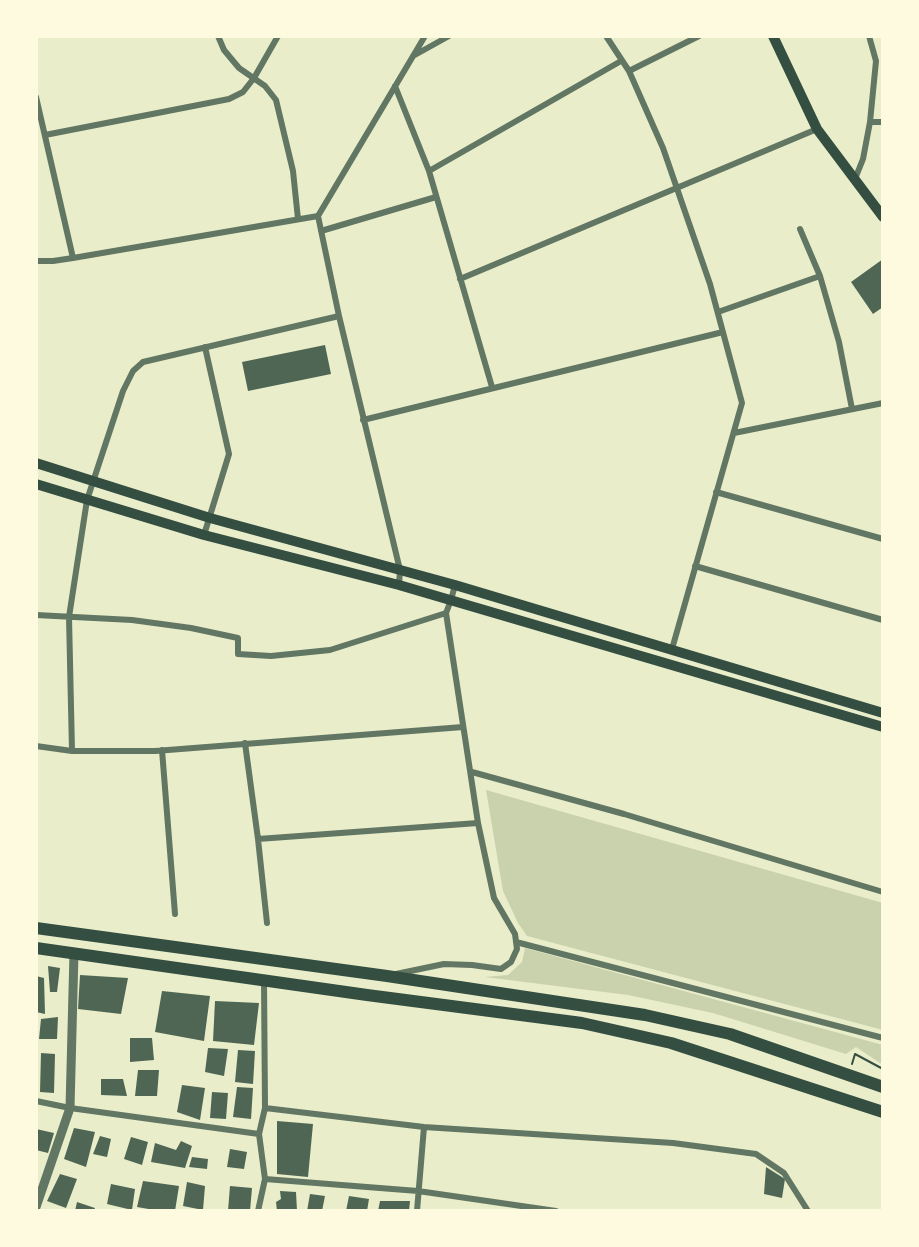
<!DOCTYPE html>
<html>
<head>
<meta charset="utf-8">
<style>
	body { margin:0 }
	#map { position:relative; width:919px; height:1247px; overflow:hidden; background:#e9edc9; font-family:"Fira Sans Condensed",sans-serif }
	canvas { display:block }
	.frame { position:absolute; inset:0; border:38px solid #fefae0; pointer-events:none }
</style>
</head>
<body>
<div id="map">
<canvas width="919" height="1247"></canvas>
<div class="frame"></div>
</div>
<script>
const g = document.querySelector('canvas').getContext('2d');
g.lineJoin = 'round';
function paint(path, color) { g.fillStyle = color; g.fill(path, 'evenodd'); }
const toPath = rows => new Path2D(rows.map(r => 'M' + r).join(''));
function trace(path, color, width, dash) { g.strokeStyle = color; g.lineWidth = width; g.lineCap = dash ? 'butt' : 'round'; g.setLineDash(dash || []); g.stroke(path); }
paint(toPath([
	[486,790,883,903,883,1030,527,936,518,923,503,891],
	[525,948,883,1045,883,1065,856,1047,846,1054,713,1013,628,995,485,977,508,975,522,962]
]), '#cad2ad');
paint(toPath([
	[883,259,883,307,873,314,851,282],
	[325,345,331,374,248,391,242,362],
	[48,966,60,968,57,992,50,992],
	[80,975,128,978,121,1014,78,1009],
	[36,976,44,978,45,1014,36,1012],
	[162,991,210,996,204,1041,155,1032],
	[215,1001,259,1003,254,1045,213,1041],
	[58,1017,57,1039,39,1039,41,1019],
	[130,1038,152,1038,154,1060,130,1062],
	[208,1048,228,1049,224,1076,205,1072],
	[238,1050,255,1051,253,1084,235,1082],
	[41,1053,55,1054,54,1093,40,1092],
	[138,1070,159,1070,157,1096,135,1096],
	[101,1079,123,1079,127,1096,101,1095],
	[182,1085,205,1088,200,1120,177,1112],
	[237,1087,253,1088,251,1119,233,1117],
	[212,1092,228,1093,226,1119,210,1118],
	[277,1121,313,1124,308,1177,277,1174],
	[74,1128,95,1132,86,1167,64,1159],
	[36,1129,54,1133,48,1153,36,1150],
	[100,1136,111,1139,107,1157,93,1154],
	[131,1137,148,1142,142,1165,124,1159],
	[181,1141,192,1146,185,1168,151,1162,155,1143,176,1150],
	[230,1149,247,1152,244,1169,227,1167],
	[192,1157,208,1159,207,1169,189,1167],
	[766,1167,785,1179,782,1198,764,1194],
	[60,1174,77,1179,66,1208,47,1201],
	[143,1181,179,1186,175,1211,160,1211,137,1207],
	[187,1182,205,1186,203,1210,183,1206],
	[111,1184,135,1189,132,1210,107,1204],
	[230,1186,252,1188,250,1211,228,1211],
	[280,1191,296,1192,297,1211,277,1211,276,1202,281,1199],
	[310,1194,325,1196,322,1211,307,1211],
	[349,1196,369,1199,367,1211,346,1211],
	[380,1201,410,1201,409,1211,378,1211],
	[77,1202,95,1208,94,1211,75,1211]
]), '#4f6655');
trace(toPath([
	[852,1064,855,1054,883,1069]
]), '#344e41', 2);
trace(toPath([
	[218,36,224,50,239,68,265,86,276,100,293,171,298,219],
	[606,36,629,71,663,148,710,284,742,403,672,649],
	[413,56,449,36],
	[629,71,699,36],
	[395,86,429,171,492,387],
	[36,97,73,258],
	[870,122,883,122],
	[45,135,229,99,243,92,254,78,278,36],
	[429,171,621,61],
	[855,179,863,159,870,122,876,61,869,36],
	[800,229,820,276,839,342,852,409],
	[321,231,436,197],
	[36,261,53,261,73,258,318,216],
	[460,279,817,129],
	[718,312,820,276],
	[363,420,723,332],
	[734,433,883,403],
	[716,492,883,539],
	[204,535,229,454,205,347],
	[695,566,883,620],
	[399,585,400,570,339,316,318,216,425,36],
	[36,615,132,620,191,628,238,638,238,654,271,656,330,650,446,613],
	[245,743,258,839,478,823],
	[36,746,72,751,155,751,463,727],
	[162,750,175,914],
	[72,751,69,617,87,500,123,391,133,371,143,362,339,316],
	[472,772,624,814,883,892],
	[258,839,267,923],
	[516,942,883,1038],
	[396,974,444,964,472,965,501,969,511,962,517,949,515,934,494,898,478,823,446,613,451,600,455,585],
	[36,1101,70,1108,259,1134],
	[265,1108,424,1127,673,1143,756,1154,784,1173,808,1211],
	[265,1179,418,1191,556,1211],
	[258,1211,265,1179,259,1134,265,1108,264,980],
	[417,1211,424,1127]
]), '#617663', 6);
trace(toPath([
	[36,1207,70,1108,74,953]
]), '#617663', 9);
trace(toPath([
	[773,36,817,129,883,217],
	[36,463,210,518,455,585,883,713],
	[36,484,204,535,399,585,883,727]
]), '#344e41', 10);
trace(toPath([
	[36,928,387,976,645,1015,730,1034,883,1087],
	[36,948,367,995,582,1023,671,1043,883,1112]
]), '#344e41', 12);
</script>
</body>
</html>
